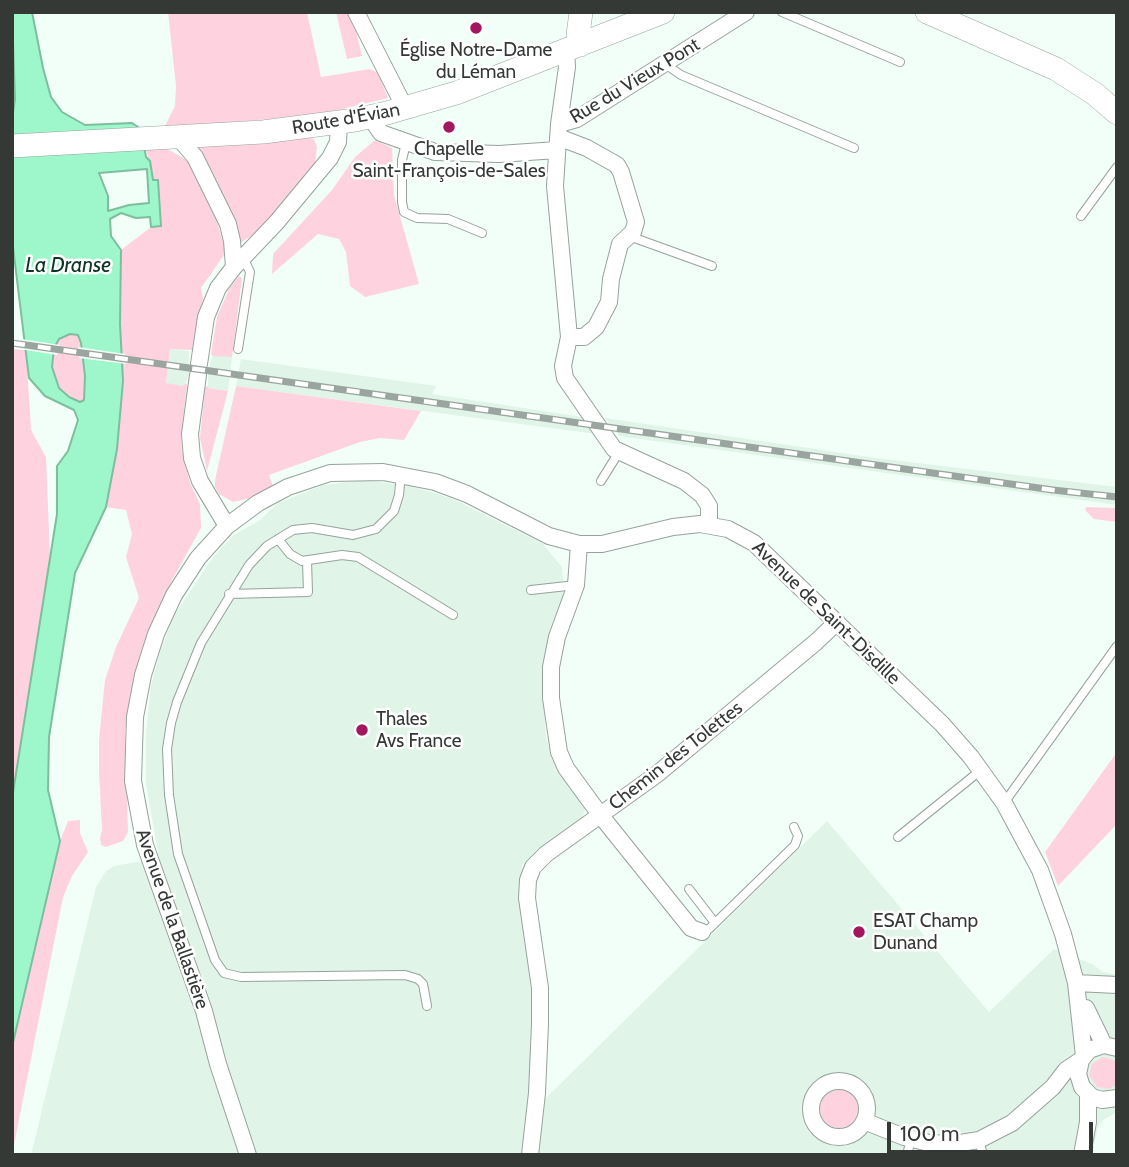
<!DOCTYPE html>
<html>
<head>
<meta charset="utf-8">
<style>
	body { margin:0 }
	#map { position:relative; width:1129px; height:1167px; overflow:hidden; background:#f2fff8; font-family:Cabin,sans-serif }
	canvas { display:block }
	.frame { position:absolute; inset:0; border:14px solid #343936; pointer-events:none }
	.scale { position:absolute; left:887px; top:1122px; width:206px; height:32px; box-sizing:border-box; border:4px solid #343936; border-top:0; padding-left:9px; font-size:21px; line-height:24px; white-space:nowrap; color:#343936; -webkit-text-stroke:5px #fff; paint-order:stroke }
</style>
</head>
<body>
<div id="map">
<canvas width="1129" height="1167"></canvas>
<div class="frame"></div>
<div class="scale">100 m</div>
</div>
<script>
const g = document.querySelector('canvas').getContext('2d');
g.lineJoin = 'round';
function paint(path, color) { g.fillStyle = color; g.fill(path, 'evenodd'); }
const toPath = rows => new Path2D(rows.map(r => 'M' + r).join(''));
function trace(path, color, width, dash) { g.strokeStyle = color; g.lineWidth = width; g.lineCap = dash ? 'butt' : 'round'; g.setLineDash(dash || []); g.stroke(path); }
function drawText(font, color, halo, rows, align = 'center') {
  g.font = font + ' Cabin,sans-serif'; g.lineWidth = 5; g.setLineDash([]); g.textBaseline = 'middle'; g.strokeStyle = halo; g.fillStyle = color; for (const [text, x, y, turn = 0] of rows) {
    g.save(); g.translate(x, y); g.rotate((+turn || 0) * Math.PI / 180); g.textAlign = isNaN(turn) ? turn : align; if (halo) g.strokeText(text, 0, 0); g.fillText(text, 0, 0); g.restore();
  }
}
paint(toPath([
	[170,349,189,351,189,374,184,386,166,384],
	[213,355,232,357,228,391,208,388,208,371],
	[241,359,436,386,432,394,583,417,596,434,236,386],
	[605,418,876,458,1117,487,1117,505,619,436],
	[363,480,415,487,453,499,542,543,562,567,564,595,550,630,542,670,546,738,552,756,586,806,581,822,522,865,522,901,535,997,533,1096,546,1098,827,821,989,1012,1054,949,1092,964,1103,972,1117,975,1117,1112,1103,1120,1098,1127,1092,1155,31,1155,96,887,106,871,114,866,159,858,146,784,146,733,151,686,161,648,175,614,214,556,234,535,260,520,278,503,324,485]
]), '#e0f4e8');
paint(toPath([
	[168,12,307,12,321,77,370,69,378,73,388,98,318,115,164,128,175,106,176,86],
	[336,12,347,12,355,27,362,56,347,59],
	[308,137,314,139,317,147,315,164,251,239,249,237,239,244,231,217,197,145],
	[375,140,392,148,394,195,419,284,365,297,350,286,346,252,339,239,318,234,272,274,273,254,332,190,355,157],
	[146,148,166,148,188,161,215,215,226,252,201,288,203,298,192,350,170,349,166,383,183,386,185,383,187,385,181,437,182,451,190,483,200,504,201,528,172,580,140,655,130,696,125,732,128,832,123,841,106,847,101,845,100,838,102,830,99,772,99,740,105,680,116,647,139,598,126,557,132,534,126,510,106,507,117,449,123,381,120,324,121,250,151,227,161,226,157,180,153,180],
	[239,276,242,278,232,357,213,356,211,354,217,317,229,289],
	[70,334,78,335,81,343,85,376,84,400,80,402,69,397,59,388,52,367,54,348,59,339],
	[12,349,26,350,31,430,46,457,50,557,12,799],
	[208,386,208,388,228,391,207,471,200,438,205,387],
	[236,386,421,411,404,440,380,438,360,442,269,475,273,486,251,498,233,502,219,494,215,487,215,480],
	[1086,507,1117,508,1117,522,1094,519,1085,510],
	[1117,752,1117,824,1058,886,1045,852],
	[80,820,80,833,88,852,72,876,63,897,12,1155,12,1047,60,841,68,821],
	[1103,1057,1117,1061,1117,1085,1108,1089,1097,1087,1089,1075,1092,1064],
	'820 1109a19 19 0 1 1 38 0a19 19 0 1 1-38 0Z'
]), '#ffd2e0');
const water = toPath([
	[12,12,32,12,43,68,51,97,62,112,85,125,132,123,141,129,146,157,150,161,153,180,158,180,161,226,151,227,150,217,136,218,121,213,110,219,111,236,121,250,120,324,123,381,117,449,106,507,75,573,49,737,48,790,60,841,12,1047,12,799,57,514,57,466,68,451,78,420,74,410,45,396,29,378,12,239,12,120,15,99,12,12],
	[147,169,149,203,129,205,108,211,108,196,99,173,147,169],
	[70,334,78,335,81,343,85,376,84,400,80,402,69,397,59,388,52,367,54,348,59,339,70,334]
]);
paint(water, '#9ef7ca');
trace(water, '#7ebe9e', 2);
paint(toPath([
	[21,339,60,345,57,355,26,350,22,350],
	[78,347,125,354,126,364,79,358]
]), '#f2fff8');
const lane = toPath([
	[782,12,900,62],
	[665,64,681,75,854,148],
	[406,143,402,160,402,202,404,212,417,218,448,219,482,233],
	[1081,216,1117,167],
	[629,236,712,266],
	[238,349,250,272,243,257],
	[401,474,399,495,394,511,376,529,353,535,312,528,293,530,267,546,249,565,201,643,177,702,171,723,167,749,169,795,178,854,215,960,224,973,241,977,405,975,418,979,423,984,427,1006],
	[601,481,619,452],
	[278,539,290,554,302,561,342,555,358,557,453,615],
	[531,590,576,585],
	[229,594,308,592,307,561],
	[1004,803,1117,646],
	[898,837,981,770],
	[689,889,715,923],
	[702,932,709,929,795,845,798,836,794,827],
	[979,1140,983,1155],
	[907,1155,911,1139]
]);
const street = toPath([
	[356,12,405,108],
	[566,51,567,67,559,124,555,186,569,337,563,366,565,378,614,449,684,481,702,495,709,506,709,525],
	[370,117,381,133,435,152,499,154,557,150],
	[559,124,577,119,746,12],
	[177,136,195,157,228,224,232,241,234,267],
	[558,137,587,148,617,165,621,172,636,222,633,232,620,244,611,279,609,302,596,327,584,337,569,337],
	[199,364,206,317,218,288,234,267,276,223,330,158,338,142,339,123],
	[198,375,190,434,192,458,200,481,227,526],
	[579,544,576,585,557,637,551,667,551,698,559,752,566,768,601,816,691,928,702,932],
	[1076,983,1117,985],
	[1086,1008,1104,1045],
	[1117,1048,1104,1045,1089,1050,1081,1060,1078,1074,1082,1087,1092,1097,1102,1100,1117,1098],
	'811 1109a28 28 0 1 1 56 0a28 28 0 1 1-56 0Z',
	[864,1121,904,1137,929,1143,954,1144,979,1140,1012,1123,1053,1087,1066,1070,1081,1060],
	[248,1155,218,1064,204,1011,145,845,133,781,135,717,143,675,156,634,174,595,198,558,227,526,258,503,288,487,330,473,383,472,435,482,467,494,549,536,579,544,602,544,673,527,700,524,728,529,754,543,942,724,971,757,1004,803,1040,870,1063,934,1076,983,1084,1056],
	[530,1155,537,1093,540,1024,540,988,527,898,528,880,533,867,546,854,656,775,816,642,837,622],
	[1082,1155,1088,1122,1088,1094]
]);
const secondary = toPath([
	[927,12,1056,69,1095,94,1117,113],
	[580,45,578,35,581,12],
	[12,146,263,132,355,120,387,113,456,93,663,12]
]);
trace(lane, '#96a29c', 10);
trace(street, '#96a29c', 18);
trace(secondary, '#96a29c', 24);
trace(lane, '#fff', 8);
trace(street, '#fff', 16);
trace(secondary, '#fff', 23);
const rail = toPath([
	[12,343,1053,490,1117,497]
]);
trace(rail, '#9ba5a0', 7);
trace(rail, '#fff', 4.5, [13]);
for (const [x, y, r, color] of [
	[476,28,7,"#a3175e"],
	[449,127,7,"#a3175e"],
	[362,730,7,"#a3175e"],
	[859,932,7,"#a3175e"]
]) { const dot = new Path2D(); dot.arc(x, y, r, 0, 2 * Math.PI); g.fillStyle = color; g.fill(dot); trace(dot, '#fff', 2.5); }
drawText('19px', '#343936', '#fff', [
	["Église Notre-Dame",476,50],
	["du Léman",476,72],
	["Chapelle",449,149],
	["Saint-François-de-Sales",449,171],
	["Thales",376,719,"left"],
	["Avs France",376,741,"left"],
	["ESAT Champ",873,921,"left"],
	["Dunand",873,943,"left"]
]);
drawText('19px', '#343936', '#fff', [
	["Rue du Vieux Pont",635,81,-31],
	["Route d'Évian",346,119,-10],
	["Avenue de Saint-Disdille",826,613,44],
	["Chemin des Tolettes",676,756,-38],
	["Avenue de la Ballastière",172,919,71]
]);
drawText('italic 21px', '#0b3322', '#fff', [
	["La Dranse",68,266]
]);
</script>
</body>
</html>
